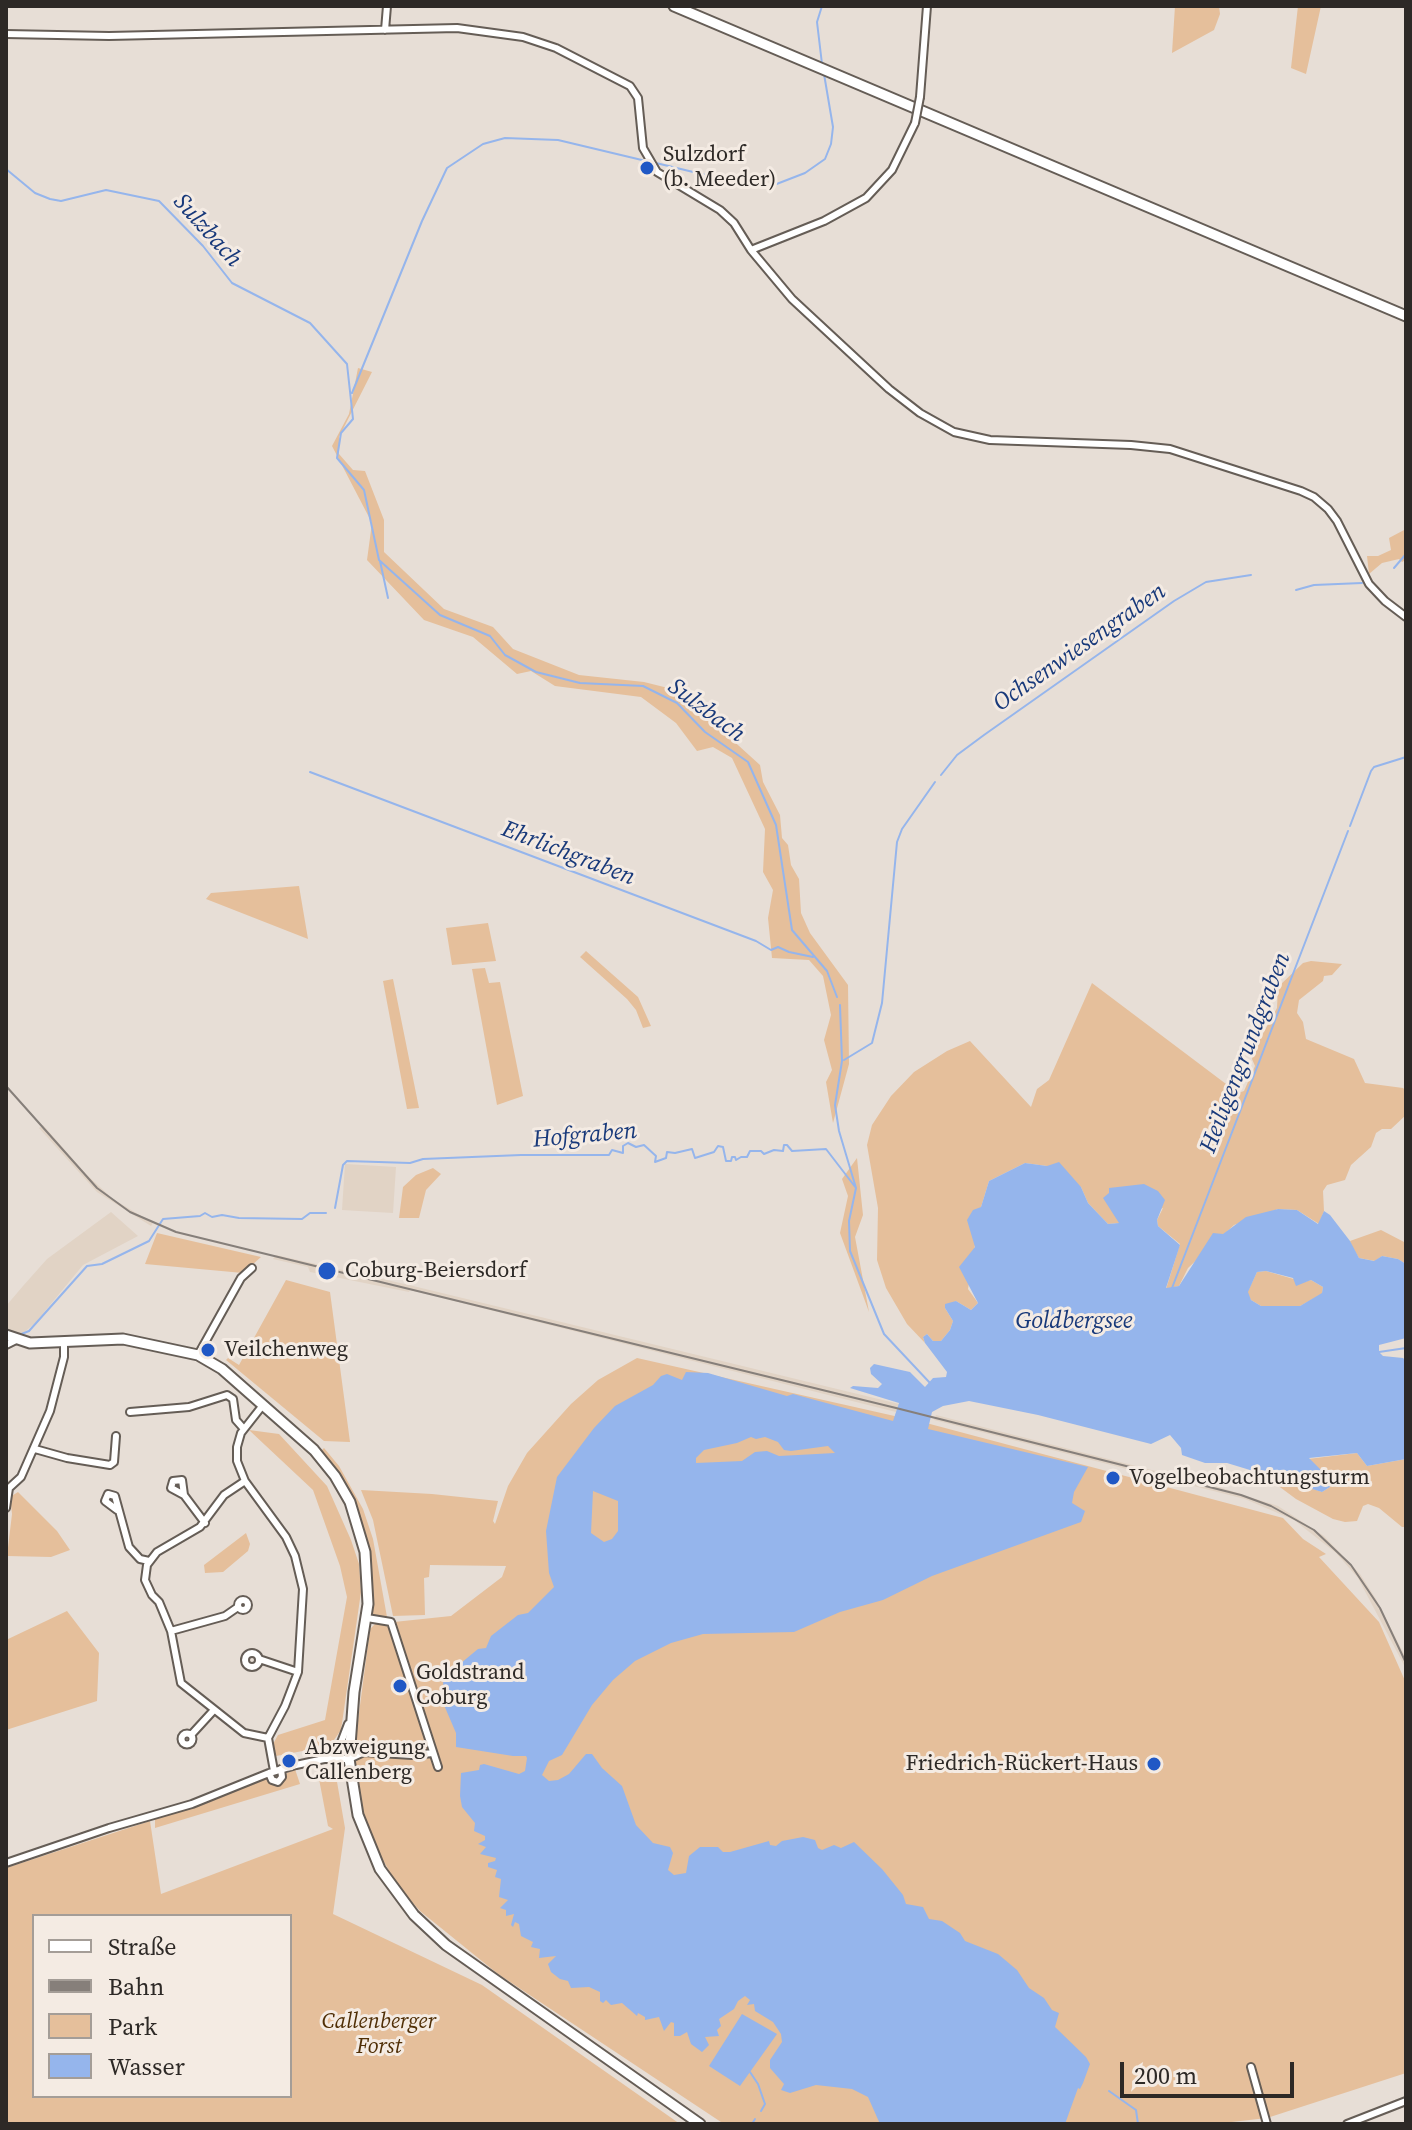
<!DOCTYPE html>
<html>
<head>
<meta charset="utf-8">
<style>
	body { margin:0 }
	#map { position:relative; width:1412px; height:2130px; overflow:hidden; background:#e7ded6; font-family:"Source Serif 4",serif }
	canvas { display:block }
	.frame { position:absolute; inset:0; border:8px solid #2d2926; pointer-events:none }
	.legend { position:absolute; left:32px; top:1914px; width:260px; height:184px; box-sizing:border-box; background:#f4ebe3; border:2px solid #a49d97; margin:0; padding:10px 14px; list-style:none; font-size:24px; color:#2d2926 }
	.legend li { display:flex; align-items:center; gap:16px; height:40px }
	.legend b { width:40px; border:2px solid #a49d97 }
	.scale { position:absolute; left:1120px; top:2062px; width:174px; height:36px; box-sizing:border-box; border:4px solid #2d2926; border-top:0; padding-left:10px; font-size:24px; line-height:28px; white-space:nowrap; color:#2d2926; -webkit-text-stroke:6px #f4ebe3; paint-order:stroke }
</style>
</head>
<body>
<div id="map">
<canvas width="1412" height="2130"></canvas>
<div class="frame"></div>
<ul class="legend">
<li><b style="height:10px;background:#fff"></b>Straße</li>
<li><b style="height:10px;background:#867f7a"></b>Bahn</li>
<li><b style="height:22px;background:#e5bf9b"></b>Park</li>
<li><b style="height:22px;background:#95b5ec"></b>Wasser</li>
</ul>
<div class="scale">200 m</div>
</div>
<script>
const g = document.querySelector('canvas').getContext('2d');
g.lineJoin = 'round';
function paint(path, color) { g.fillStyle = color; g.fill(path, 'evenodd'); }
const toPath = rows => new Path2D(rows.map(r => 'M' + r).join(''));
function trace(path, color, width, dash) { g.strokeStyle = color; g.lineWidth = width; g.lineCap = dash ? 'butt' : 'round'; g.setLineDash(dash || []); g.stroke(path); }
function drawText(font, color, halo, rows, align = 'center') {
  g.font = font + ' "Source Serif 4",serif'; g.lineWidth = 6; g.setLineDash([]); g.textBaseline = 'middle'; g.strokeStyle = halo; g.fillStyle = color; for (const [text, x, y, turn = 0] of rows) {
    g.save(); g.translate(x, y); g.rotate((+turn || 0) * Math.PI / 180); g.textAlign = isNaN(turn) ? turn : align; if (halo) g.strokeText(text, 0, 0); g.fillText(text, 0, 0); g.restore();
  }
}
paint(toPath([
	[43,1125,86,1174,113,1199,153,1223,151,1226,97,1192,39,1128],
	[345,1164,396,1167,393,1213,342,1210],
	[111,1212,138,1236,83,1265,36,1322,20,1336,6,1329,6,1306,23,1286,47,1259],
	[276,1255,409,1285,899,1404,896,1412,410,1290,409,1292,310,1272,308,1267,273,1259],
	[936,1415,1222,1488,1278,1506,1324,1536,1360,1574,1376,1599,1406,1658,1406,1669,1358,1578,1336,1553,1294,1520,1245,1499,934,1420]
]), '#e1d3c5');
paint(toPath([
	[1175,6,1219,6,1220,14,1214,30,1172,53],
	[1298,6,1321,6,1306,74,1291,68],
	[358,368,372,372,339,437,339,454,353,470,365,471,384,520,384,552,444,609,493,627,513,649,579,675,644,682,692,694,728,736,760,765,763,782,780,815,782,838,788,845,791,865,799,879,801,913,810,933,848,985,849,1064,833,1123,826,1082,832,1070,824,1040,831,1015,823,976,809,960,772,958,768,918,773,890,763,872,765,829,732,758,713,747,697,751,676,723,641,697,555,686,531,671,517,674,473,637,424,620,367,560,372,523,332,446,349,414],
	[1406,529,1406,560,1402,562,1399,559,1382,563,1369,574,1367,556,1378,556,1391,550,1389,538],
	[299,886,308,939,206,899,211,893],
	[488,923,496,961,452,965,446,928],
	[586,951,638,997,651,1026,643,1028,636,1010,627,999,580,957],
	[1311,961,1342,964,1332,975,1324,976,1323,981,1299,1000,1297,1013,1303,1022,1306,1039,1354,1059,1365,1083,1403,1088,1406,1091,1406,1115,1391,1129,1382,1129,1376,1133,1371,1147,1351,1165,1345,1180,1327,1185,1323,1191,1324,1211,1319,1224,1297,1210,1278,1209,1234,1225,1188,1268,1179,1286,1166,1289,1180,1244,1158,1226,1157,1220,1163,1208,1120,1223,1108,1224,1088,1203,1081,1187,1047,1166,1025,1163,989,1181,981,1207,968,1289,978,1303,971,1310,956,1301,945,1308,953,1321,950,1330,941,1341,933,1341,927,1334,923,1337,925,1343,907,1324,886,1288,877,1260,878,1208,867,1145,872,1125,891,1096,914,1072,947,1051,970,1041,1031,1107,1037,1089,1049,1080,1092,983,1238,1093,1244,1091,1255,1066,1252,1059,1254,1050,1277,1008,1278,987,1303,963],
	[485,968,489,983,500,982,523,1096,497,1105,472,969],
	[393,979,419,1108,407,1109,383,981],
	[857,1158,863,1215,855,1237,869,1312,840,1233,848,1196,842,1179],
	[433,1168,441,1174,426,1190,419,1218,399,1218,403,1187,416,1175],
	[1381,1230,1406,1243,1406,1264,1398,1259,1382,1256,1375,1261,1359,1258,1352,1247,1350,1241],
	[157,1233,261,1257,243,1273,145,1264],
	[1266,1271,1304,1282,1311,1280,1323,1287,1322,1294,1300,1306,1261,1306,1251,1300,1247,1293,1257,1272],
	[286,1280,330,1292,350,1442,324,1441,226,1360,228,1358,239,1365],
	[637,1358,930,1424,1283,1518,1303,1539,1326,1554,1319,1557,1379,1622,1406,1683,1406,2073,1267,2118,1214,2124,724,2124,498,1974,420,1911,398,1886,384,1862,368,1831,359,1795,353,1759,370,1629,375,1624,451,1616,502,1577,506,1566,430,1565,429,1577,424,1578,425,1615,393,1616,373,1520,361,1490,432,1494,498,1501,493,1521,495,1524,508,1486,527,1453,571,1404,598,1380],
	[249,1430,279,1434,327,1486,351,1540,359,1564,361,1592,341,1730,334,1740,308,1750,276,1756,272,1746,278,1735,325,1720,347,1597,340,1566,313,1490],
	[324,1448,339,1466,363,1509,373,1539,387,1617,376,1617,372,1613,371,1569,358,1508,343,1480,323,1454,322,1450],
	[1357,1453,1367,1466,1406,1459,1406,1527,1402,1527,1379,1508,1368,1504,1363,1506,1357,1521,1345,1522,1333,1519,1296,1499,1265,1476,1293,1482,1322,1492,1330,1487,1325,1474,1308,1459],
	[18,1492,57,1531,70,1550,51,1557,7,1556,12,1514,10,1497],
	[246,1533,250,1544,248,1551,223,1572,205,1573,204,1565],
	[67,1611,99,1653,97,1701,6,1730,6,1640],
	[295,1769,300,1784,155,1828,155,1819,214,1799,264,1777,273,1785,279,1783,287,1773],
	[336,1776,345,1828,333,1914,482,1985,680,2124,6,2124,6,1868,150,1821,161,1894,333,1829,328,1826,319,1779],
	[34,1916,290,1916,290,2096,34,2096]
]), '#e5bf9b');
paint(toPath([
	[1059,1162,1081,1187,1088,1203,1108,1224,1119,1223,1103,1198,1109,1193,1109,1188,1144,1184,1158,1191,1165,1200,1157,1220,1158,1226,1180,1245,1166,1288,1179,1286,1213,1233,1223,1234,1246,1217,1278,1209,1297,1210,1318,1224,1324,1211,1330,1215,1350,1241,1359,1258,1374,1261,1382,1256,1398,1259,1406,1264,1406,1338,1379,1345,1379,1352,1383,1356,1403,1358,1406,1361,1406,1459,1367,1466,1357,1453,1309,1458,1325,1474,1330,1487,1322,1492,1227,1463,1205,1463,1182,1455,1181,1448,1170,1435,1151,1444,1038,1415,969,1401,943,1406,932,1412,928,1429,1088,1467,1074,1492,1072,1503,1085,1511,1081,1522,932,1576,883,1600,840,1612,794,1632,703,1634,671,1643,635,1661,613,1680,592,1705,562,1755,549,1761,542,1775,549,1781,558,1780,569,1774,586,1754,592,1754,602,1768,622,1786,636,1825,653,1843,670,1847,673,1853,668,1870,674,1875,686,1873,689,1856,700,1847,718,1847,723,1852,730,1852,769,1841,770,1845,776,1846,782,1841,803,1837,815,1840,818,1848,822,1850,834,1845,841,1848,854,1842,882,1869,903,1895,906,1904,923,1907,929,1919,942,1921,960,1933,965,1941,998,1954,1017,1970,1029,1988,1044,1998,1052,2010,1059,2013,1055,2027,1086,2057,1090,2064,1083,2083,1080,2089,1078,2088,1065,2124,880,2124,868,2097,852,2089,816,2085,790,2093,781,2090,784,2084,770,2068,770,2060,782,2042,781,2034,773,2022,755,2011,754,2004,747,2005,750,2000,745,1996,738,2001,734,2009,719,2019,721,2026,717,2030,719,2036,705,2037,709,2045,702,2052,691,2044,687,2032,680,2036,674,2036,674,2023,671,2022,664,2031,659,2017,645,2020,645,2017,638,2013,637,2016,622,2003,611,2005,606,2000,603,2003,600,2001,600,1992,589,1987,571,1988,568,1981,560,1979,551,1972,548,1964,556,1956,539,1958,540,1949,531,1947,533,1942,521,1936,519,1924,515,1922,513,1927,511,1925,514,1914,506,1916,506,1910,500,1908,508,1900,499,1897,501,1879,495,1877,497,1870,488,1867,488,1863,495,1861,496,1858,480,1854,486,1847,478,1844,485,1840,485,1836,474,1831,475,1823,462,1807,460,1796,461,1773,479,1770,480,1765,484,1764,519,1774,525,1771,527,1758,526,1756,513,1756,456,1747,456,1733,444,1705,443,1678,478,1649,486,1648,491,1636,518,1615,528,1613,554,1587,549,1573,546,1531,557,1477,594,1428,615,1406,653,1385,661,1376,667,1374,682,1380,686,1372,708,1373,787,1396,793,1394,893,1421,899,1403,850,1388,853,1386,878,1388,882,1384,871,1374,870,1368,874,1364,910,1372,925,1387,933,1378,946,1377,947,1372,925,1343,923,1337,927,1334,933,1341,941,1341,950,1330,953,1321,945,1308,945,1304,956,1301,971,1310,978,1303,959,1267,975,1247,967,1220,973,1210,981,1207,989,1181,1025,1163,1047,1166],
	[1266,1271,1293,1278,1296,1286,1311,1280,1323,1287,1322,1293,1300,1306,1261,1306,1251,1300,1248,1292,1257,1272],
	[751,1437,756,1439,765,1437,778,1442,784,1450,791,1451,828,1446,835,1453,779,1456,767,1451,755,1452,742,1461,696,1463,696,1458,704,1450,737,1443],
	[593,1491,618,1501,618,1531,612,1539,604,1542,591,1533],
	[742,2014,777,2034,740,2086,709,2066]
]), '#95b5ec');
trace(toPath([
	[822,6,817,22,822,64],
	[656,163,747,185,774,185,805,173,825,159,831,144,833,127,824,74],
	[6,169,35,193,50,199,61,201,106,190,159,201,203,246,232,283,310,323,347,364,353,419,341,433,337,458,364,490,379,560,440,615,490,636,505,655,536,672,580,683,643,686,677,703,705,732,748,762,776,825,792,930,827,971,837,997],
	[352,393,422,221,447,168,483,144,505,138,558,140,646,161],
	[380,561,388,598],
	[1394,568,1406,554],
	[1296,590,1314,585,1362,583],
	[310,772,756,941,771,950,778,947,789,952,813,957],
	[941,775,957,755,984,735,1174,601,1206,582,1251,575],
	[1350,826,1371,771,1374,767,1406,757],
	[840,1005,842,1061,835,1105,839,1131,856,1188,849,1221,850,1251,884,1334,930,1383],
	[844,1060,872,1043,882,1003,897,842,902,829,935,782],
	[335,1208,343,1165,347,1161,410,1163,423,1159,521,1155,609,1155,612,1150,623,1153,623,1146,628,1143,636,1147,644,1145,656,1156,655,1162,666,1158,667,1152,675,1153,692,1149,695,1158,714,1152,718,1146,723,1147,726,1161,731,1161,732,1157,735,1157,736,1160,741,1157,747,1157,750,1151,761,1151,764,1154,774,1150,783,1151,784,1145,787,1145,792,1151,826,1149,856,1188],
	[1172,1288,1348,831],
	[19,1335,29,1331,87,1266,102,1264,149,1241,163,1219,200,1216,205,1213,212,1217,222,1215,239,1218,302,1219,310,1213,326,1213],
	[1379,1352,1406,1348],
	[750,2072,758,2084,765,2104,761,2111],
	[1109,2091,1136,2110,1138,2124],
	[752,2124,755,2119]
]), '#95b5ec', 2);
const street = toPath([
	[385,30,387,6],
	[6,34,109,36,457,28,523,37,556,48,630,86,638,98,643,148,657,172,720,210,734,223,751,250,792,299,889,389,920,413,954,432,990,440,1131,445,1170,449,1301,491,1314,497,1328,509,1337,521,1369,584,1385,601,1406,617],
	[920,97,927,6],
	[751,250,824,221,866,198,892,170,915,123],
	[6,1345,16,1340],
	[198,1355,241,1278,252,1268],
	[263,1405,241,1433,237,1447,237,1461,245,1481,286,1537,295,1556,303,1589,298,1672,285,1706,268,1738,274,1771],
	[130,1412,189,1407,227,1395,233,1399,236,1420,244,1429],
	[35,1449,67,1458,110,1465,114,1462,116,1436],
	[245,1481,224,1495,200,1527,157,1552,147,1565,145,1580,152,1595,159,1602,171,1631,181,1683,244,1733,268,1738],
	[184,1495,171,1488,173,1481,182,1480,184,1495,205,1523],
	[6,1508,9,1488,21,1477,50,1411,64,1357,64,1342],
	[117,1510,105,1501,108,1494,115,1496,129,1547,140,1559,149,1561],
	'238 1605a5 5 0 1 1 10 0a5 5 0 1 1-10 0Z',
	[367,1618,391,1622,438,1767],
	[171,1631,225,1616,238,1607],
	'245 1660a7 7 0 1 1 14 0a7 7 0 1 1-14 0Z',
	[259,1659,298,1672],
	'181.5 1739a5.5 5.5 0 1 1 11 0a5.5 5.5 0 1 1-11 0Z',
	[191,1735,213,1711],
	[324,1759,340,1745,348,1724],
	[269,1773,272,1780,278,1782,282,1777,281,1769],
	[6,1863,109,1828,192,1804,269,1773,296,1765,324,1759,349,1759,364,1752,412,1755,433,1753],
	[1251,2067,1267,2124],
	[1347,2124,1406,2101]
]);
const secondary = toPath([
	[674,6,1406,316],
	[6,1335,30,1343,123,1339,198,1355,222,1369,314,1450,335,1476,350,1502,365,1552,368,1604,354,1692,349,1759,358,1815,380,1869,414,1915,446,1945,700,2124]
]);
trace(street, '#655d56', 10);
trace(secondary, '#655d56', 13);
trace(street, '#fff', 6);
trace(secondary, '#fff', 9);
trace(toPath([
	[6,1086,97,1188,130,1212,176,1232,896,1408,1241,1495,1271,1506,1314,1530,1351,1565,1380,1608,1406,1663]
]), '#867f7a', 2);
const streetBridge = toPath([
	[915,123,920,97]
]);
trace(streetBridge, '#655d56', 10, []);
trace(streetBridge, '#fff', 6);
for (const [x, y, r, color] of [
	[647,168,8,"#2058c5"],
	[327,1271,10,"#2058c5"],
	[208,1350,8,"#2058c5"],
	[1113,1478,8,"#2058c5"],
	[400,1686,8,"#2058c5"],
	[289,1761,8,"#2058c5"],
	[1154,1764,8,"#2058c5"]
]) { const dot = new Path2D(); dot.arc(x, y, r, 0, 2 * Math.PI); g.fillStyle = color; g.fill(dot); trace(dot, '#f4ebe3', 3); }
drawText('22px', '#2d2926', '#f4ebe3', [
	["Sulzdorf",663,155],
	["(b. Meeder)",663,180],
	["Coburg-Beiersdorf",345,1271],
	["Veilchenweg",224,1350],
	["Vogelbeobachtungsturm",1129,1478],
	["Goldstrand",416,1673],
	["Coburg",416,1698],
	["Abzweigung",305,1748],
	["Callenberg",305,1773],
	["Friedrich-Rückert-Haus",1138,1764,"right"]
], 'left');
drawText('italic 22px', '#502f06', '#f4ebe3', [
	["Callenberger",379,2022],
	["Forst",379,2047]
]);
drawText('italic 24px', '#18397a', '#f4ebe3', [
	["Sulzbach",207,231,48],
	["Ochsenwiesengraben",1080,648,-35],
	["Sulzbach",706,711,37],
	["Ehrlichgraben",568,854,21],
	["Heiligengrundgraben",1246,1053,-69],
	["Hofgraben",585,1136,-5],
	["Goldbergsee",1074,1322]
]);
</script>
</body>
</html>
